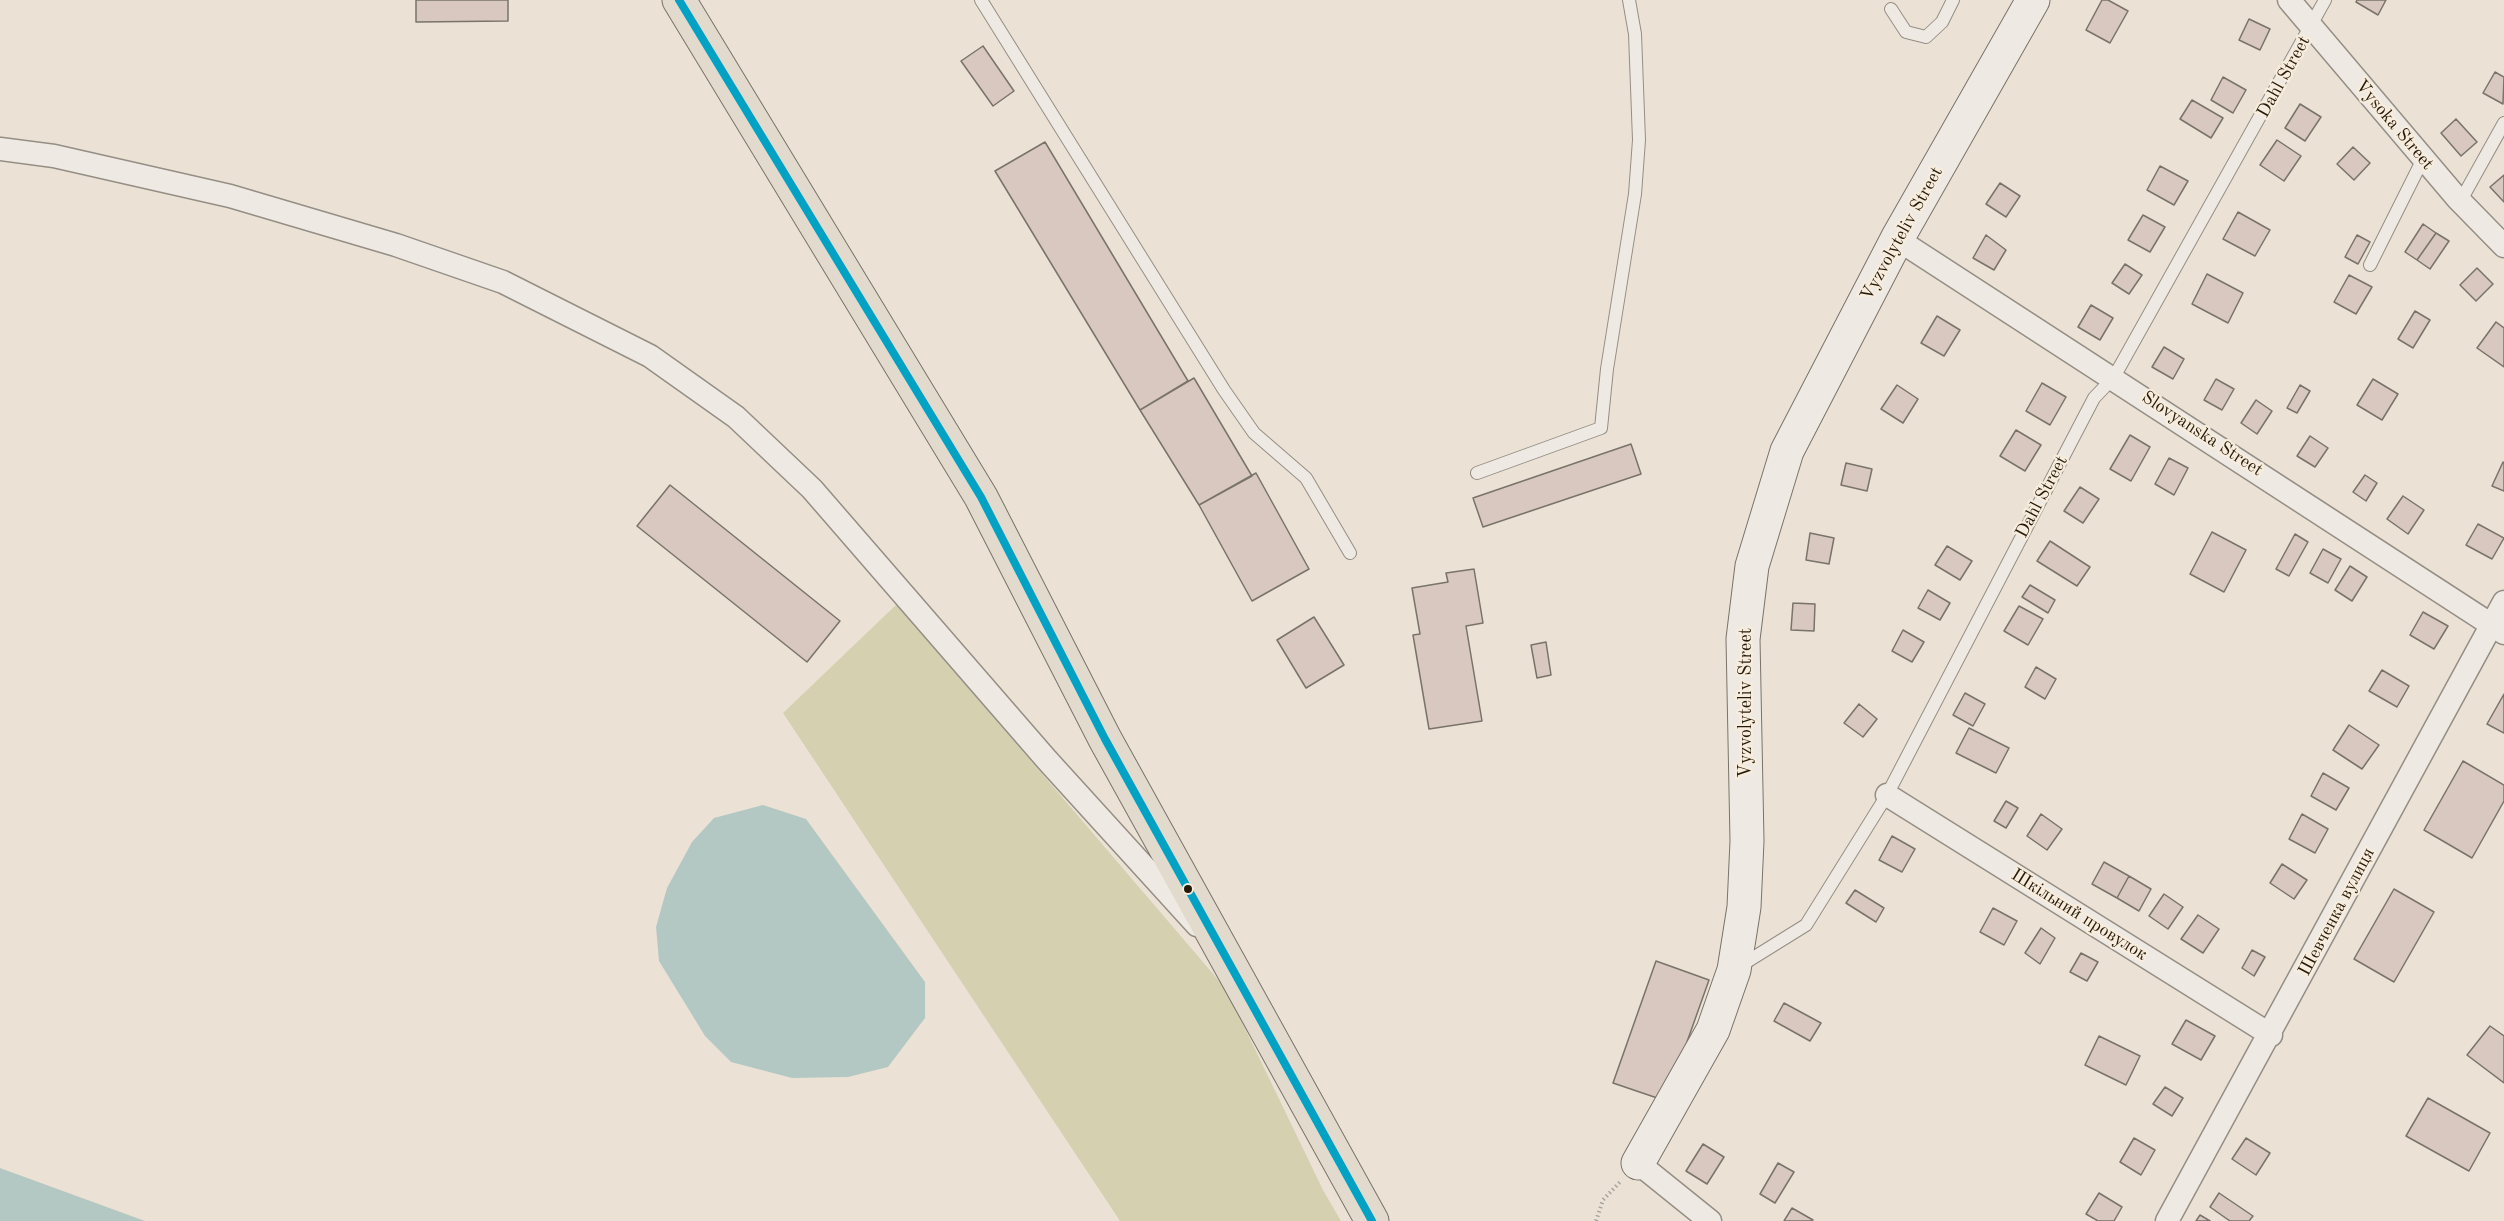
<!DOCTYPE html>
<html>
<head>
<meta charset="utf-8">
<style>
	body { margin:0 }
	canvas { display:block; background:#ebe2d5 }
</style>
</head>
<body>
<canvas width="2504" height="1221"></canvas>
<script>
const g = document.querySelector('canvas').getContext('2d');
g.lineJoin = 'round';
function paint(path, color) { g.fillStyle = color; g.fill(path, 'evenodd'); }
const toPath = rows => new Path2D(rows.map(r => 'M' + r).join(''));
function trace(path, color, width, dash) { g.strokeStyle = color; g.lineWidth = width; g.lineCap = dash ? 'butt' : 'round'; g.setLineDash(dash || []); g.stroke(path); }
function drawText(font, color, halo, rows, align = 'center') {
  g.font = font + ' "Old Standard TT",serif'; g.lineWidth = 4.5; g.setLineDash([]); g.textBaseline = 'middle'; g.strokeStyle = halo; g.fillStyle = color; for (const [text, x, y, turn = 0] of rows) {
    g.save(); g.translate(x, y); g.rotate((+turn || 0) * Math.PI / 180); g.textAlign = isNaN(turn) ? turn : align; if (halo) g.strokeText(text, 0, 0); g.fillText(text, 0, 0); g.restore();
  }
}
paint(toPath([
	[897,604,1226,989,1323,1190,1341,1221,1120,1221,783,713]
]), '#d5d0b0');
paint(toPath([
	[763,805,806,819,925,982,925,1018,888,1067,848,1077,792,1078,731,1062,705,1036,659,961,656,927,667,888,692,842,714,818],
	[0,1168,145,1221,0,1221]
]), '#b4c8c3');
const building = toPath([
	[416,0,508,0,508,21,416,22,416,0],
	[2102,0,2108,0,2128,11,2110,43,2086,30,2102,0],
	[2357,0,2386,0,2378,15,2356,2,2357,0],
	[2249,19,2270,29,2260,50,2239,40,2249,19],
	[983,46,1014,91,993,106,961,61,983,46],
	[2495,72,2504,77,2503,104,2483,93,2495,72],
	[2223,77,2246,90,2233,113,2211,100,2223,77],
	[2192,100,2223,118,2211,138,2180,119,2192,100],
	[2300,104,2321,117,2305,141,2285,128,2300,104],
	[2456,119,2477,142,2461,156,2441,133,2456,119],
	[2277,140,2301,156,2284,181,2260,165,2277,140],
	[1045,142,1188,381,1140,410,995,171,1045,142],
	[2353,147,2370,163,2354,180,2337,164,2353,147],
	[2160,166,2188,181,2174,205,2147,190,2160,166],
	[2504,175,2504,202,2490,187,2504,175],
	[2000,183,2020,196,2006,217,1986,204,2000,183],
	[2238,212,2270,230,2255,256,2223,239,2238,212],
	[2143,215,2165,227,2150,252,2128,240,2143,215],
	[2423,224,2436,233,2417,260,2405,252,2423,224],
	[2436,233,2449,241,2430,269,2417,260,2436,233],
	[1986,235,2006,250,1994,270,1973,258,1986,235],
	[2357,235,2370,242,2358,264,2345,257,2357,235],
	[2125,264,2142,275,2129,294,2112,283,2125,264],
	[2477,268,2493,284,2476,301,2460,285,2477,268],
	[2207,274,2243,293,2228,323,2192,304,2207,274],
	[2349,275,2372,287,2356,314,2334,302,2349,275],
	[2091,305,2113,318,2100,340,2078,327,2091,305],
	[2415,311,2430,320,2413,348,2398,339,2415,311],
	[1937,316,1960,330,1944,356,1921,343,1937,316],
	[2496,322,2504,328,2504,367,2477,348,2496,322],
	[2164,347,2184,359,2173,379,2152,367,2164,347],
	[1194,378,1252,476,1199,505,1140,410,1194,378],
	[2216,379,2234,389,2222,410,2204,400,2216,379],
	[2373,379,2398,394,2382,420,2357,405,2373,379],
	[2042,383,2066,397,2050,425,2026,411,2042,383],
	[1897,385,1918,399,1903,423,1881,409,1897,385],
	[2300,385,2310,391,2297,413,2287,408,2300,385],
	[2256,400,2272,411,2257,434,2241,423,2256,400],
	[2016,430,2041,445,2025,471,2000,456,2016,430],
	[2130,435,2150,447,2131,481,2110,469,2130,435],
	[2310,436,2328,448,2315,467,2297,456,2310,436],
	[1631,444,1641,474,1483,527,1473,498,1631,444],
	[2169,458,2188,468,2174,495,2155,484,2169,458],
	[2503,462,2504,463,2504,491,2492,486,2503,462],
	[1846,463,1872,469,1867,491,1841,485,1846,463],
	[1256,473,1309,569,1252,601,1199,505,1256,473],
	[2365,475,2377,483,2366,501,2353,492,2365,475],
	[670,485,840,621,807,662,637,526,670,485],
	[2080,487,2099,499,2083,523,2064,511,2080,487],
	[2403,496,2424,510,2408,534,2387,519,2403,496],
	[2478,524,2504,538,2492,559,2466,545,2478,524],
	[2212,532,2246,550,2224,592,2190,574,2212,532],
	[1810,533,1834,538,1829,564,1806,560,1810,533],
	[2295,534,2308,542,2289,576,2276,569,2295,534],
	[2050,541,2090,567,2077,586,2037,561,2050,541],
	[1947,546,1972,561,1960,580,1935,565,1947,546],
	[2323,549,2341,559,2328,583,2310,573,2323,549],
	[2350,566,2367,577,2352,601,2335,590,2350,566],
	[1474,569,1483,623,1466,626,1482,721,1429,729,1413,635,1420,634,1412,588,1448,582,1446,573,1474,569],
	[2030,585,2055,600,2048,613,2022,597,2030,585],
	[1928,590,1950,603,1940,620,1918,608,1928,590],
	[1793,603,1815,604,1814,631,1791,630,1793,603],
	[2019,606,2043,619,2028,645,2004,631,2019,606],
	[2423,612,2448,626,2434,649,2410,635,2423,612],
	[1314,617,1344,665,1306,688,1277,640,1314,617],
	[1903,630,1924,642,1912,662,1892,651,1903,630],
	[1546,642,1551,675,1537,678,1531,645,1546,642],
	[2036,667,2056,679,2045,699,2025,687,2036,667],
	[2382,670,2409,686,2397,707,2369,691,2382,670],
	[1965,693,1985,704,1973,726,1953,715,1965,693],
	[2504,694,2504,733,2487,724,2504,694],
	[1859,704,1877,719,1863,737,1844,723,1859,704],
	[2349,725,2379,745,2362,769,2333,750,2349,725],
	[1969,728,2009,748,1996,773,1956,753,1969,728],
	[2463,761,2504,785,2504,801,2472,858,2424,830,2463,761],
	[2323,773,2349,788,2336,810,2311,796,2323,773],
	[2006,801,2018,808,2006,828,1994,821,2006,801],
	[2041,814,2062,829,2047,850,2027,836,2041,814],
	[2302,814,2328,829,2315,853,2289,839,2302,814],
	[1892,836,1915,849,1902,872,1879,860,1892,836],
	[2104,862,2129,876,2117,898,2092,884,2104,862],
	[2282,864,2307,880,2294,899,2270,883,2282,864],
	[2129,876,2151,889,2139,911,2117,898,2129,876],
	[2394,889,2434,912,2394,982,2354,959,2394,889],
	[1855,890,1884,908,1876,922,1846,903,1855,890],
	[2164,894,2183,907,2168,929,2149,916,2164,894],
	[1993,908,2017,921,2004,945,1980,932,1993,908],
	[2198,915,2219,929,2203,953,2181,939,2198,915],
	[2041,928,2055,938,2040,964,2025,953,2041,928],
	[2252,950,2265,957,2254,976,2242,968,2252,950],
	[2081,953,2098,962,2087,981,2070,972,2081,953],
	[1656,961,1709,980,1666,1101,1613,1083,1656,961],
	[1784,1003,1821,1023,1810,1041,1774,1021,1784,1003],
	[2186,1020,2215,1036,2201,1060,2172,1044,2186,1020],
	[2490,1026,2504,1036,2504,1083,2467,1055,2490,1026],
	[2099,1036,2140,1056,2126,1085,2085,1065,2099,1036],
	[2165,1087,2183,1098,2172,1116,2153,1104,2165,1087],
	[2428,1098,2490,1133,2469,1171,2406,1136,2428,1098],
	[2134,1138,2155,1150,2141,1175,2120,1162,2134,1138],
	[2246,1138,2270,1153,2256,1175,2232,1159,2246,1138],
	[1703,1144,1724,1157,1707,1184,1686,1171,1703,1144],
	[1778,1163,1794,1172,1775,1203,1760,1194,1778,1163],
	[2099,1193,2122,1207,2114,1221,2098,1221,2086,1214,2099,1193],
	[2219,1193,2253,1216,2249,1221,2230,1221,2210,1207,2219,1193],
	[1792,1208,1813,1220,1812,1221,1784,1221,1792,1208],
	[2200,1215,2210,1221,2196,1221,2200,1215]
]);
paint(building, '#d8c8bf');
trace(building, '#79736a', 1.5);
const lane = toPath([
	[981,0,1224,390,1254,433,1306,478,1350,553],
	[1891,9,1906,32,1926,37,1942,22,1953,0],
	[2460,202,2504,123],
	[2370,265,2423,159],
	[1477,473,1601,428,1607,369,1635,194,1639,140,1635,34,1629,0],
	[1740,966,1806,925,1887,795,2094,398,2114,377,2325,0]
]);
const street = toPath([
	[2289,0,2457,198,2504,246],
	[0,149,54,156,230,196,396,245,503,282,650,356,736,417,812,489,1047,760,1197,925],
	[1897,239,2504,633],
	[1887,795,2271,1035],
	[1638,1163,1710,1221],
	[2167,1221,2504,602]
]);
const secondary = toPath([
	[1638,1163,1713,1030,1734,970,1744,907,1747,841,1743,639,1752,566,1787,451,1897,239,2033,0]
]);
const primary = toPath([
	[679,0,981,497,1105,739,1372,1221]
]);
trace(lane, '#958e85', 14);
trace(street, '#958e85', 25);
trace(secondary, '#79736a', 35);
trace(primary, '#79736a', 35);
trace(toPath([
	[1596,1221,1603,1200,1620,1182]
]), '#a7a29c', 4, [1.5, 3]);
trace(lane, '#eeeae3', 12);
trace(street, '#eeeae3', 22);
trace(secondary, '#eeeae3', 33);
trace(primary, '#e2dacd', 33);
trace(toPath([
	[679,0,981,497,1105,739,1372,1221]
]), '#02a2c4', 8);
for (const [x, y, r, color] of [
	[1188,889,5,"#251a0a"]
]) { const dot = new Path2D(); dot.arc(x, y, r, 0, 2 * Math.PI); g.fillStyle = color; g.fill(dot); trace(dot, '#f8eddd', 2); }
drawText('18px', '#251a0a', '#f8eddd', [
	["Dahl Street",2284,77,-61],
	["Vysoka Street",2394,125,50],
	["Vyzvolyteliv Street",1902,234,-61],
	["Slovyanska Street",2202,434,33],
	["Dahl Street",2042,497,-62],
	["Vyzvolyteliv Street",1746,703,-90],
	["Шевченка вулиця",2337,912,-62],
	["Шкільний провулок",2079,915,32]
]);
</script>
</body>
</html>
